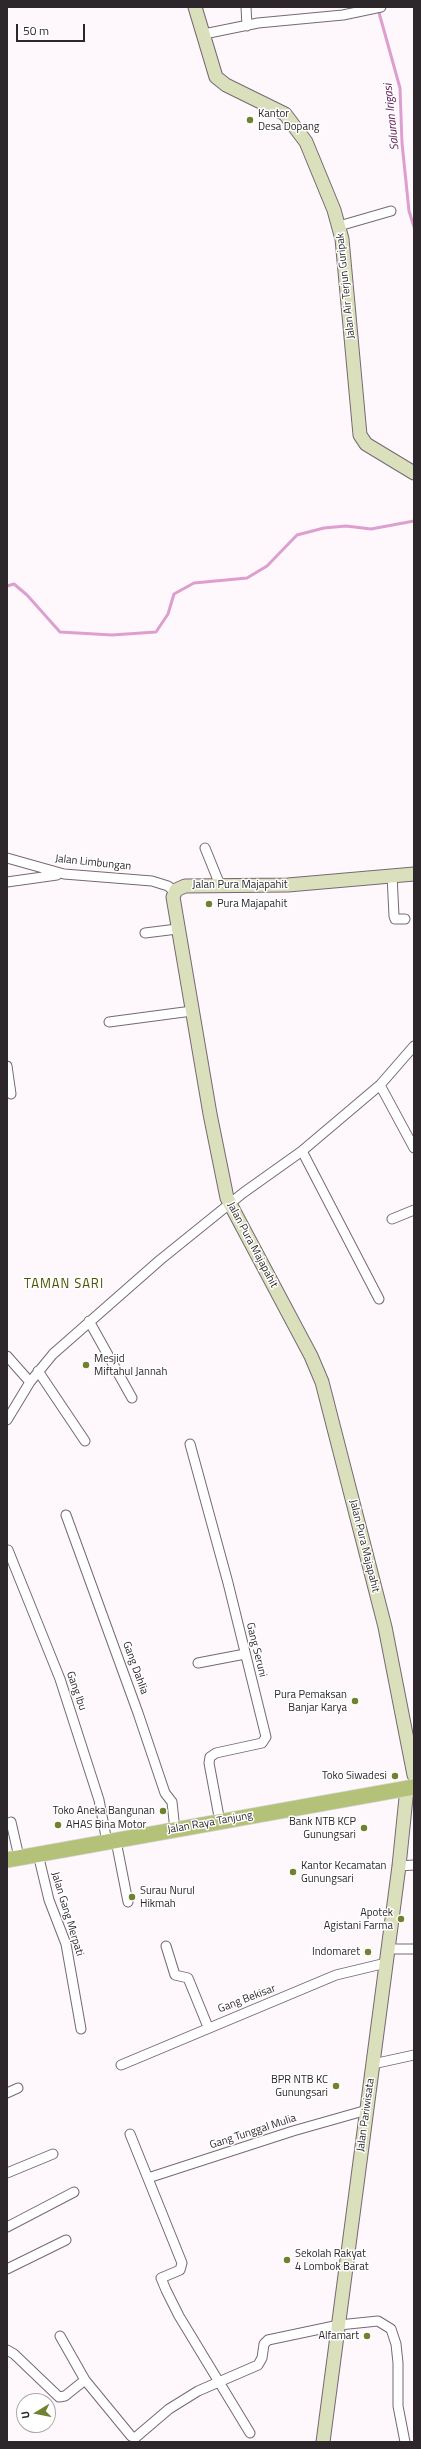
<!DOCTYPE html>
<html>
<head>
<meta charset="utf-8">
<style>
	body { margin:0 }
	#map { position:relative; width:421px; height:2449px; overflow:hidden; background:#fef8fd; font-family:"Titillium Web",sans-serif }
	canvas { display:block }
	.frame { position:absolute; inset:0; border:8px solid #2d272b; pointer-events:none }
	.north { position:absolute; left:16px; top:2393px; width:40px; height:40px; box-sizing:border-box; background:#fff; border:1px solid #aba9aa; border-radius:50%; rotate:260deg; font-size:11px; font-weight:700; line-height:16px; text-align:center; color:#2d272b }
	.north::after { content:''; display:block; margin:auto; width:14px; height:18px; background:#708231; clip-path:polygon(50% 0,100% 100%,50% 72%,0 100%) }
	.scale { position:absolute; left:16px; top:24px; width:69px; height:18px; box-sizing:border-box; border:2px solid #2d272b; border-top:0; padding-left:5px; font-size:12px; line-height:14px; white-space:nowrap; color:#2d272b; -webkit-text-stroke:3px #fff; paint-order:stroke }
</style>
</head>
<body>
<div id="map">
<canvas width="421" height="2449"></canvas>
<div class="frame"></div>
<div class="north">U</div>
<div class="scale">50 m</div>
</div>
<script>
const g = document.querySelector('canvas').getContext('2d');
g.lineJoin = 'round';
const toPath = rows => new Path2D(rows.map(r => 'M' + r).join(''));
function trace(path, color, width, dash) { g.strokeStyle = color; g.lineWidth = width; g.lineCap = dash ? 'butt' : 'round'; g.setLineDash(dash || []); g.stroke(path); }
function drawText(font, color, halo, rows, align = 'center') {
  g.font = font + ' "Titillium Web",sans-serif'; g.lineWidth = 3; g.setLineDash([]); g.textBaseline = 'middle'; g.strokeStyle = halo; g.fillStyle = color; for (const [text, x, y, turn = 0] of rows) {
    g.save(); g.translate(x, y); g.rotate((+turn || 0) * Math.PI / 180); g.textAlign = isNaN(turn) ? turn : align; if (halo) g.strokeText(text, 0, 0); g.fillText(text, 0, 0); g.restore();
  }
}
trace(toPath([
	[378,9,400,88,402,143,409,211,414,227],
	[7,586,14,584,27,595,60,632,112,635,156,632,168,614,174,594,194,583,247,578,267,566,297,535,324,528,346,526,371,529,414,521]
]), '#dd9fcf', 3);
const street = toPath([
	[246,7,247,26],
	[204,34,258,23,343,15,381,7],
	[339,226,391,211],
	[205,848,220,885],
	[7,858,64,874,152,881,168,886,175,892],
	[392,875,394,916,395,919,405,919],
	[7,882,57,875],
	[145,933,177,929],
	[109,1022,192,1011],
	[7,1066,11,1094],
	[380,1085,414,1148],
	[302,1151,379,1299],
	[392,1219,414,1210],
	[89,1321,132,1398],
	[7,1356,30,1382],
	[38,1371,85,1441],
	[7,1420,30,1382,53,1354,160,1260,243,1193,302,1151,380,1085,414,1046],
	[190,1444,228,1583,266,1737,262,1743,216,1753,210,1757,209,1763,220,1822],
	[66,1515,138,1713,165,1793,172,1802,175,1830],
	[8,1550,60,1679,99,1800,107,1842],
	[198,1663,245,1654],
	[11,1822,19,1857],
	[116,1841,128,1902],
	[38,1854,49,1900,66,1944,81,2029],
	[399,1866,414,1865],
	[166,1946,175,1975,188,1978,208,2027],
	[387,1949,414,1949],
	[373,2064,414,2055],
	[121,2065,336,1975,386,1963],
	[7,2093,18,2088],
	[130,2134,182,2263,180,2270,161,2278,166,2290,179,2316,250,2433],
	[7,2173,53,2154],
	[148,2178,293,2131,367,2110],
	[7,2227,74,2192],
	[7,2269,66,2240],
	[60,2336,85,2380],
	[7,2350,14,2354,59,2397,65,2396,85,2380,131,2436,135,2438,169,2409,198,2391,258,2365,262,2358,264,2344,268,2340,339,2325,378,2321,391,2329,396,2344,398,2363,398,2406,405,2442]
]);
const secondary = toPath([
	[195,7,216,77,226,85,285,114,306,142,334,210,342,239,360,435,366,444,414,473],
	[414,874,288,885,185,886,176,890,173,897,210,1114,227,1198,311,1356,322,1382,385,1627,414,1775],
	[323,2442,399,1866,407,1788]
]);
const primary = toPath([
	[7,1860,414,1787]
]);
trace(street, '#776973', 11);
trace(secondary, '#776973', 15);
trace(primary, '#d9d8d9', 17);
trace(street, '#fff', 9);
trace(secondary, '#dae0bc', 13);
trace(primary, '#b4c179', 15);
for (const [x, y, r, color] of [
	[250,120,4,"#708231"],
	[209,904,4,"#708231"],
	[86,1365,4,"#708231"],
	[355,1701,4,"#708231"],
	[395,1776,4,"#708231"],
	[163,1811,4,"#708231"],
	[58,1825,4,"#708231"],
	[364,1828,4,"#708231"],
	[293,1872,4,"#708231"],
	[132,1897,4,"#708231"],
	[401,1919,4,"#708231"],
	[368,1952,4,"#708231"],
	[336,2086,4,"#708231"],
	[287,2260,4,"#708231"],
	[367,2336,4,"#708231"]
]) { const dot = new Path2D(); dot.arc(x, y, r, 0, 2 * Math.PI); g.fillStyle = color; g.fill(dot); trace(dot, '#fff', 1.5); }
drawText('11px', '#2d272b', '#fff', [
	["Kantor",258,114,"left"],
	["Desa Dopang",258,127,"left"],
	["Pura Majapahit",217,904,"left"],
	["Mesjid",94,1359,"left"],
	["Miftahul Jannah",94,1372,"left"],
	["Pura Pemaksan",347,1695],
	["Banjar Karya",347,1708],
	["Toko Siwadesi",387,1776],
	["Toko Aneka Bangunan",155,1811],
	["Bank NTB KCP",356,1822],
	["Gunungsari",356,1835],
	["AHAS Bina Motor",66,1825,"left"],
	["Kantor Kecamatan",301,1866,"left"],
	["Gunungsari",301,1879,"left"],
	["Surau Nurul",140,1891,"left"],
	["Hikmah",140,1904,"left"],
	["Apotek",393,1913],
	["Agistani Farma",393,1926],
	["Indomaret",360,1952],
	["BPR NTB KC",328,2080],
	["Gunungsari",328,2093],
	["Sekolah Rakyat",295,2254,"left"],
	["4 Lombok Barat",295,2267,"left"],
	["Alfamart",359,2336]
], 'right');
drawText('11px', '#2d272b', '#fff', [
	["Jalan Air Terjun Guripak",346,286,-96],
	["Jalan Limbungan",93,863,6],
	["Jalan Pura Majapahit",240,885],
	["Jalan Pura Majapahit",252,1245,62],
	["Jalan Pura Majapahit",364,1546,76],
	["Gang Seruni",256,1650,76],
	["Gang Dahlia",135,1668,70],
	["Gang Ibu",76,1691,71],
	["Jalan Raya Tanjung",210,1823,-10],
	["Jalan Gang Merpati",67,1914,73],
	["Gang Bekisar",247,1999,-21],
	["Jalan Pariwisata",366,2115,-82],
	["Gang Tunggal Mulia",253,2132,-18]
]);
drawText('italic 12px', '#5e1754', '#fff', [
	["Saluran Irigasi",392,117,-96]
]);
g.letterSpacing = '1px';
drawText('13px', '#485602', '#fff', [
	["TAMAN SARI",64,1285]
]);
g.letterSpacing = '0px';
</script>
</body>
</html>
